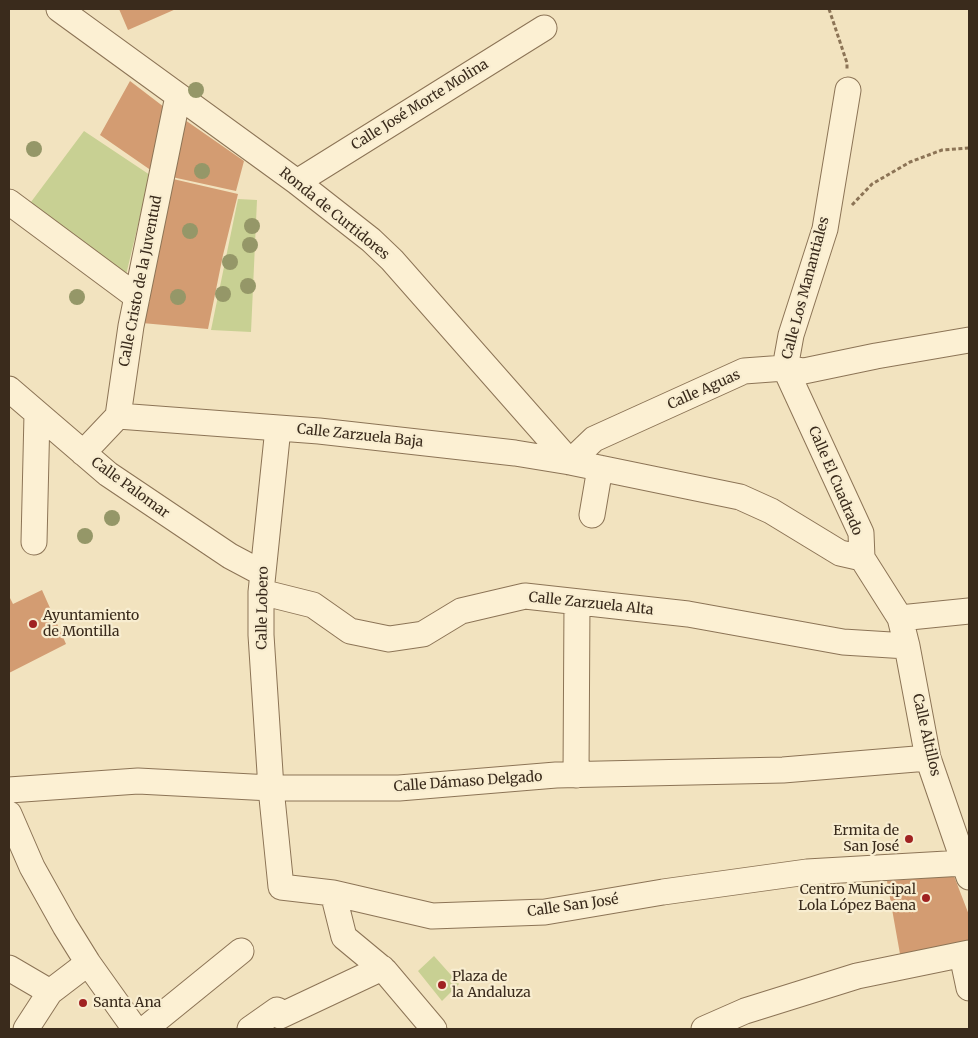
<!DOCTYPE html>
<html>
<head>
<meta charset="utf-8">
<style>
	body { margin:0 }
	#map { position:relative; width:978px; height:1038px; overflow:hidden; background:#f2e3bf; font-family:Merriweather,serif }
	canvas { display:block }
	.frame { position:absolute; inset:0; border:10px solid #3a2b1c; pointer-events:none }
</style>
</head>
<body>
<div id="map">
<canvas width="978" height="1038"></canvas>
<div class="frame"></div>
</div>
<script>
const g = document.querySelector('canvas').getContext('2d');
g.lineJoin = 'round';
function paint(path, color) { g.fillStyle = color; g.fill(path, 'evenodd'); }
const toPath = rows => new Path2D(rows.map(r => 'M' + r).join(''));
function trace(path, color, width, dash) { g.strokeStyle = color; g.lineWidth = width; g.lineCap = dash ? 'butt' : 'round'; g.setLineDash(dash || []); g.stroke(path); }
function drawText(font, color, halo, rows, align = 'center') {
  g.font = font + ' Merriweather,serif'; g.lineWidth = 4.5; g.setLineDash([]); g.textBaseline = 'middle'; g.strokeStyle = halo; g.fillStyle = color; for (const [text, x, y, turn = 0] of rows) {
    g.save(); g.translate(x, y); g.rotate((+turn || 0) * Math.PI / 180); g.textAlign = isNaN(turn) ? turn : align; if (halo) g.strokeText(text, 0, 0); g.fillText(text, 0, 0); g.restore();
  }
}
paint(toPath([
	[84,131,150,175,125,279,28,206],
	[238,199,257,200,251,332,211,330],
	[434,956,459,984,442,1001,418,971]
]), '#c8d093');
paint(toPath([
	[119,9,176,9,128,30],
	[130,81,164,107,152,171,100,135],
	[185,120,244,161,236,191,172,177],
	[173,179,238,194,223,255,208,329,142,323],
	[42,590,66,644,9,673,9,596,13,604],
	[954,876,969,915,969,941,900,954,887,881]
]), '#d39c72');
const minor = toPath([
	[59,9,297,182,371,240,392,260,570,462],
	[297,182,544,28],
	[9,202,137,297],
	[785,368,861,533,862,558,900,618,907,646,928,758,969,877],
	[785,368,791,335,825,229,848,90],
	[9,389,108,474,230,556,262,573],
	[118,416,319,431,515,453,570,462,740,497,771,511,840,553,862,558],
	[278,428,261,592,261,635,271,788,281,887,333,893,432,916,545,912,663,892,807,872,964,863],
	[83,453,118,416,131,326,178,96],
	[570,462,594,439,744,371,785,368,804,371,876,356,969,340],
	[592,515,600,468],
	[34,542,37,414],
	[261,592,313,605,350,631,389,639,423,634,461,611,525,596,688,614,843,642,907,646],
	[900,618,969,611],
	[576,775,577,602],
	[9,790,138,781,271,788,399,788,556,775,783,770,928,758],
	[9,814,32,867,65,926,88,963,135,1029],
	[333,893,344,937,385,971,434,1029],
	[962,955,969,988],
	[9,968,50,992],
	[26,1029,50,992,88,963],
	[145,1029,241,951],
	[250,1029,277,1010,280,1016,382,968],
	[704,1029,745,1011,857,976,969,953]
]);
trace(minor, '#8c7456', 27);
trace(toPath([
	[829,9,847,63,847,69],
	[852,205,872,184,910,162,942,150,969,148]
]), '#8c7456', 3, [4, 2.5]);
trace(minor, '#fcf0d3', 25);
g.fillStyle = '#959768';
for (const [x, y] of [
	[196,90],
	[34,149],
	[202,171],
	[252,226],
	[190,231],
	[250,245],
	[230,262],
	[248,286],
	[223,294],
	[77,297],
	[178,297],
	[112,518],
	[85,536]
]) { g.beginPath(); g.arc(x, y, 8, 0, 2 * Math.PI); g.fill(); }
for (const [x, y, r, color] of [
	[33,624,5,"#a02221"],
	[909,839,5,"#a02221"],
	[926,898,5,"#a02221"],
	[442,985,5,"#a02221"],
	[83,1003,5,"#a02221"]
]) { const dot = new Path2D(); dot.arc(x, y, r, 0, 2 * Math.PI); g.fillStyle = color; g.fill(dot); trace(dot, '#f8edd0', 2); }
drawText('14px', '#3a2b1c', '#f8edd0', [
	["Calle José Morte Molina",420,105,-32],
	["Ronda de Curtidores",334,214,39],
	["Calle Cristo de la Juventud",141,281,-79],
	["Calle Los Manantiales",806,288,-75],
	["Calle Aguas",704,390,-24],
	["Calle Zarzuela Baja",360,436,6],
	["Calle El Cuadrado",835,481,67],
	["Calle Palomar",130,488,36],
	["Calle Zarzuela Alta",591,604,6],
	["Calle Lobero",263,608,-89],
	["Calle Altillos",926,735,77],
	["Calle Dámaso Delgado",468,782,-4],
	["Calle San José",573,906,-8]
]);
drawText('14px', '#3a2b1c', '#f8edd0', [
	["Ayuntamiento",43,616],
	["de Montilla",43,632],
	["Ermita de",899,831,"right"],
	["San José",899,847,"right"],
	["Centro Municipal",916,890,"right"],
	["Lola López Baena",916,906,"right"],
	["Plaza de",452,977],
	["la Andaluza",452,993],
	["Santa Ana",93,1003]
], 'left');
</script>
</body>
</html>
